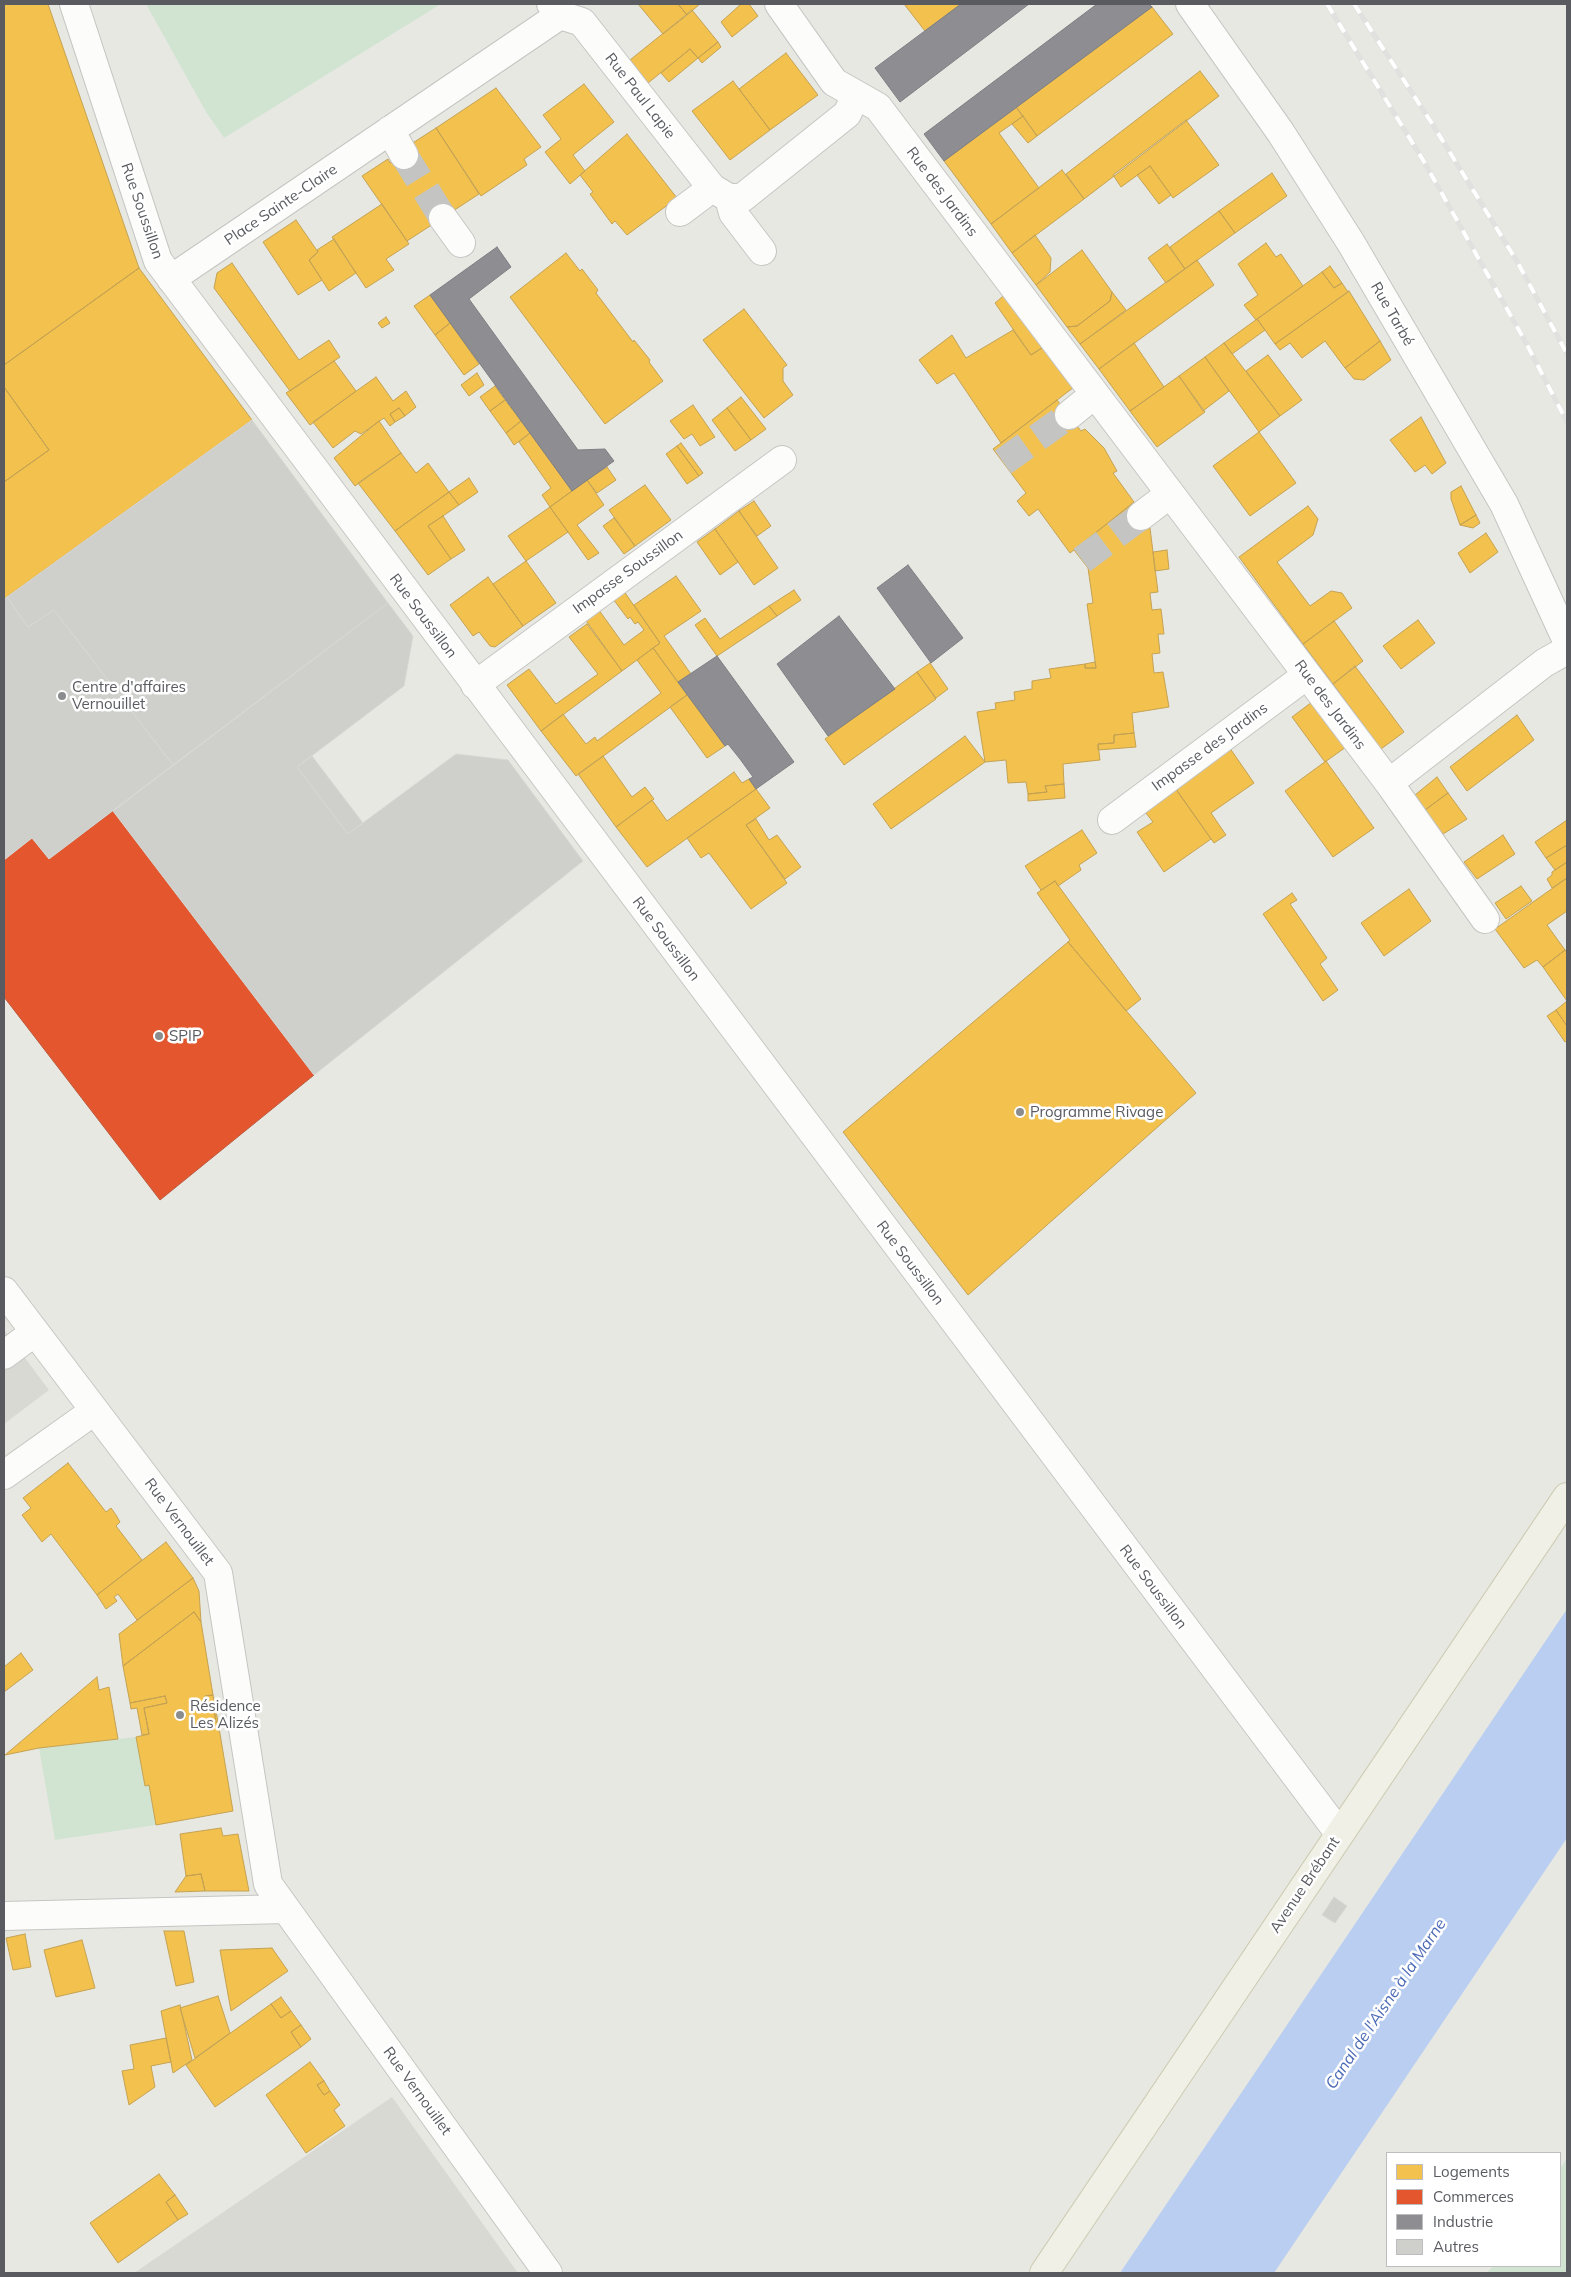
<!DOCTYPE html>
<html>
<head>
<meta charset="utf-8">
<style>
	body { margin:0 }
	#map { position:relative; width:1571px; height:2277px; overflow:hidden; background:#e8e8e3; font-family:Mulish,sans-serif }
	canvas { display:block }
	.frame { position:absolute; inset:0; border:5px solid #595b60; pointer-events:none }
	.legend { position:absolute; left:1386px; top:2152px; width:175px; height:115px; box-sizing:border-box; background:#fff; border:1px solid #bdbdbf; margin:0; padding:6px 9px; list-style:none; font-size:15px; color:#595b60 }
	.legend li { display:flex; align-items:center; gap:10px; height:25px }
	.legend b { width:25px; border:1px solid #bdbdbf }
</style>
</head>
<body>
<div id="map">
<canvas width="1571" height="2277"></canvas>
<div class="frame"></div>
<ul class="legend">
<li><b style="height:14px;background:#f2c14e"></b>Logements</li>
<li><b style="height:14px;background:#e4572e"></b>Commerces</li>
<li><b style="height:14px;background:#8d8d92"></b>Industrie</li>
<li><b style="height:14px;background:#cfcfcc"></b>Autres</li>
</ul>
</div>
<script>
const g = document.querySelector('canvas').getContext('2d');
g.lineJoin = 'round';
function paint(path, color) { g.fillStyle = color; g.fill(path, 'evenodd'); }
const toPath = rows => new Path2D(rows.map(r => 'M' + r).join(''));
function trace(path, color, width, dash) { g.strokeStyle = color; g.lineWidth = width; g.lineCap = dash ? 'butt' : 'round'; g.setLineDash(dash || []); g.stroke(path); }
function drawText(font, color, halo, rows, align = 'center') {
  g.font = font + ' Mulish,sans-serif'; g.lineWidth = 5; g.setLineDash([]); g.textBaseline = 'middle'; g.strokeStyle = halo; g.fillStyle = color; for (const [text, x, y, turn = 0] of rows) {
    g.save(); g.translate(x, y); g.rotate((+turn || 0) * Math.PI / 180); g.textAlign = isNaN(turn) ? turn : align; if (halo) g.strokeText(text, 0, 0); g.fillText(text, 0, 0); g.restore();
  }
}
paint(toPath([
	[4,1330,49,1390,4,1424],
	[392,2097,518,2273,134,2273]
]), '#d9d9d4');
paint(toPath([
	[146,4,441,4,224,138,206,112],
	[136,1737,145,1786,149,1785,156,1825,55,1840,39,1748],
	[1567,2158,1567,2273,1487,2273,1493,2266,1560,2266,1560,2169]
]), '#d1e4d2');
paint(toPath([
	[1567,1609,1567,1838,1274,2273,1120,2273]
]), '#b9cef0');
const homes = toPath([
	[4,4,48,4,139,268,4,365,4,4],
	[638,4,678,4,687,15,663,34,638,4],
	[678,4,700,4,687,15,678,4],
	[741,4,749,4,758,16,732,37,721,22,741,4],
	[904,4,961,4,925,31,904,4],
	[1152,7,1173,34,1037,136,1016,107,1152,7],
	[692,10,718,42,698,58,690,49,648,83,630,60,692,10],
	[718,42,721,47,702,63,698,58,718,42],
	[690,49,698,58,669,82,661,73,690,49],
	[786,53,818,95,770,130,739,89,786,53],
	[1200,71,1219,96,1084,199,1066,174,1200,71],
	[733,81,770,130,730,160,692,111,733,81],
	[584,84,614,122,573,155,585,171,570,184,545,152,561,139,543,115,584,84],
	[496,88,541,147,524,159,527,165,481,196,436,128,496,88],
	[1016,107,1023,116,999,133,1039,188,991,224,944,161,1016,107],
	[1023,116,1037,136,1028,143,1012,124,1023,116],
	[1186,120,1219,165,1173,198,1150,166,1121,187,1113,175,1186,120],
	[436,128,479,194,407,241,362,176,388,159,390,163,400,157,408,146,436,128],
	[627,134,677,198,627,235,615,221,612,224,590,194,593,192,580,175,627,134],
	[1150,166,1171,195,1159,204,1137,175,1150,166],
	[1062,170,1084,199,1012,253,991,224,1062,170],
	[1272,173,1287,196,1235,233,1219,211,1272,173],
	[382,204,409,244,386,259,394,270,366,288,332,237,382,204],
	[1219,211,1235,233,1185,269,1170,247,1219,211],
	[296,220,318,252,309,260,322,280,298,295,263,242,296,220],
	[1035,235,1051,258,1050,272,1036,285,1012,253,1035,235],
	[334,239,356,273,329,291,309,260,318,252,317,250,334,239],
	[1266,243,1276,257,1281,254,1303,286,1256,320,1244,305,1258,295,1238,264,1266,243],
	[1167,244,1185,269,1166,283,1148,258,1167,244],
	[1082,250,1112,292,1110,301,1077,326,1067,327,1036,285,1082,250],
	[566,253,580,271,582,269,598,290,596,293,633,342,634,340,650,360,649,362,663,381,605,424,510,297,566,253],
	[1197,260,1214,285,1099,369,1080,344,1197,260],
	[232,263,299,360,329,340,340,357,290,391,214,288,217,273,232,263],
	[1330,266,1342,283,1334,288,1322,272,1330,266],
	[139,268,252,420,4,599,4,482,49,450,4,387,4,365,139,268],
	[1322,272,1334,288,1342,283,1348,292,1275,344,1257,319,1322,272],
	[1009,291,1048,344,1031,355,995,303,1009,291],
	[1349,291,1380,341,1345,368,1325,341,1302,358,1290,343,1280,350,1275,344,1349,291],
	[1112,292,1126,310,1080,344,1067,327,1077,326,1110,301,1112,292],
	[430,295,450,323,435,335,414,306,430,295],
	[744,309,787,365,783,368,783,381,793,395,764,418,703,340,744,309],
	[386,317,390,323,382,328,378,323,386,317],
	[1257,319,1265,330,1232,354,1224,343,1257,319],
	[450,323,479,364,464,375,435,335,450,323],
	[1013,330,1031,355,1048,344,1078,384,1001,443,954,373,937,384,919,360,952,335,966,358,1013,330],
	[1380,341,1391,360,1364,380,1354,379,1345,368,1380,341],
	[1134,343,1164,387,1130,411,1099,369,1134,343],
	[1224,343,1280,416,1259,432,1205,357,1224,343],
	[1268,355,1302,400,1280,416,1246,371,1268,355],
	[1205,357,1229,391,1203,411,1179,376,1205,357],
	[334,361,356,391,310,425,286,393,334,361],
	[477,373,484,385,469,396,461,385,477,373],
	[1179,376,1205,412,1157,447,1130,411,1179,376],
	[376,377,393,401,406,391,416,407,405,416,399,408,390,414,395,422,390,426,384,418,361,434,355,431,333,448,313,422,376,377],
	[495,386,505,400,490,411,480,397,495,386],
	[4,387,49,450,4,482,4,387],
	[741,397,766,429,751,440,727,408,741,397],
	[505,400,521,421,506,433,490,411,505,400],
	[1057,400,1081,431,1085,429,1104,448,1117,471,1113,473,1134,502,1070,553,1038,509,1029,516,1017,501,1026,493,993,449,1057,400],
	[693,405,715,437,700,446,692,434,684,439,670,421,693,405],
	[399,408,405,416,395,422,390,414,399,408],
	[727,408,751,440,735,451,712,420,727,408],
	[1421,417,1446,463,1432,474,1425,465,1415,472,1390,440,1421,417],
	[379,421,401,453,355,486,334,458,379,421],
	[521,421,530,433,514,445,506,433,521,421],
	[1259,432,1296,483,1250,516,1213,466,1259,432],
	[530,433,572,491,550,507,542,495,551,488,519,442,530,433],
	[681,443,703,473,699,476,677,446,681,443],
	[677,446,699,476,687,484,666,454,677,446],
	[401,453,416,473,428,463,449,492,395,531,358,483,401,453],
	[607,467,616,480,597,493,587,480,607,467],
	[469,478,478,492,459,505,449,492,469,478],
	[587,480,604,505,577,525,599,553,588,560,550,507,587,480],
	[645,485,671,520,635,546,609,510,645,485],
	[1461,486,1476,515,1460,525,1451,499,1451,492,1461,486],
	[449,492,459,505,428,526,451,559,428,575,395,531,449,492],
	[754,501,771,526,757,536,739,511,754,501],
	[1132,504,1150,528,1158,592,1150,593,1152,610,1161,609,1164,634,1158,634,1160,653,1152,654,1154,673,1163,672,1169,707,1132,713,1134,733,1114,735,1114,743,1098,744,1100,760,1063,764,1064,784,1045,786,1047,792,1028,794,1026,782,1008,783,1006,760,985,762,977,712,996,709,995,703,1015,700,1014,692,1032,689,1032,681,1051,678,1049,669,1085,664,1085,668,1096,668,1087,604,1093,603,1088,568,1074,550,1132,504],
	[1308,506,1318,519,1313,535,1277,562,1310,606,1331,591,1342,593,1352,608,1303,644,1239,557,1308,506],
	[550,507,568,532,526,561,508,536,550,507],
	[739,511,778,568,754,585,715,529,739,511],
	[1476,515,1480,523,1473,528,1460,525,1476,515],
	[443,516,465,550,451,559,428,526,443,516],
	[614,518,635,546,624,554,603,526,614,518],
	[715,529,738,562,720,575,697,542,715,529],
	[1486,533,1498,552,1470,573,1458,553,1486,533],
	[1167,550,1169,569,1155,571,1153,552,1167,550],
	[526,561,556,603,523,626,493,584,526,561],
	[676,576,701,611,664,636,691,674,678,682,653,648,660,643,634,605,676,576],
	[488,577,523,626,495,647,490,646,479,632,473,636,450,605,488,577],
	[621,587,660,643,622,671,582,615,596,606,624,645,644,630,638,622,635,624,630,617,628,619,610,595,621,587],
	[794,590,801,600,777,616,769,606,794,590],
	[769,606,777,616,717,656,695,625,705,618,720,639,769,606],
	[1418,620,1435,643,1401,669,1383,646,1418,620],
	[1334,621,1363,661,1333,684,1303,644,1334,621],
	[587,624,622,671,541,731,507,685,529,669,556,704,598,674,569,637,587,624],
	[653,648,687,695,576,776,541,731,563,714,586,744,595,737,597,741,661,693,637,660,653,648],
	[1095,662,1096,668,1085,668,1085,664,1095,662],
	[930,663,948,689,936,698,917,672,930,663],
	[1355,666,1404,732,1381,749,1333,684,1355,666],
	[917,672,936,699,844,765,825,739,917,672],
	[687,695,725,746,707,758,670,707,687,695],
	[1312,702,1346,747,1325,762,1292,717,1312,702],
	[1517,715,1534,740,1467,791,1450,767,1517,715],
	[1134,733,1136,747,1098,750,1098,744,1114,743,1114,735,1134,733],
	[965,736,985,762,891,829,873,804,965,736],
	[1227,744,1254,783,1211,813,1226,835,1214,843,1173,785,1227,744],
	[603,756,632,797,645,787,654,799,616,827,578,774,603,756],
	[1326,761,1374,828,1333,857,1285,791,1326,761],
	[734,772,742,783,749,779,756,789,647,867,616,827,652,800,667,821,734,772],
	[1437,777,1448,793,1425,810,1415,795,1437,777],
	[1064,784,1065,798,1028,801,1028,794,1047,792,1045,786,1064,784],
	[1173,785,1211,839,1164,872,1137,832,1153,822,1142,808,1173,785],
	[756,789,770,808,746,825,787,883,751,909,709,853,701,858,687,838,756,789],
	[1448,793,1467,819,1443,834,1425,810,1448,793],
	[756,819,769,840,777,835,801,867,785,879,746,825,756,819],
	[1567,820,1567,845,1546,858,1535,842,1567,820],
	[1082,830,1097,853,1079,865,1081,870,1058,886,1055,881,1041,890,1025,866,1082,830],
	[1503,835,1515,854,1477,879,1464,862,1503,835],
	[1567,845,1567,862,1555,870,1546,858,1567,845],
	[1567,862,1567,878,1552,888,1547,879,1552,875,1552,872,1567,862],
	[1567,878,1567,911,1547,925,1565,950,1543,967,1537,960,1524,968,1495,929,1567,878],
	[1055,881,1141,999,1126,1011,1068,942,1070,940,1037,893,1055,881],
	[1521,886,1532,901,1506,919,1495,903,1521,886],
	[1409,889,1431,921,1384,956,1361,923,1409,889],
	[1292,893,1297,900,1290,904,1327,958,1320,964,1338,990,1323,1001,1263,914,1292,893],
	[1068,942,1196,1093,968,1295,843,1132,1068,942],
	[1565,950,1567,953,1567,1001,1543,967,1565,950],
	[1567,1001,1567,1026,1556,1010,1567,1001],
	[1556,1010,1567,1026,1567,1041,1565,1042,1547,1016,1556,1010],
	[68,1463,106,1512,111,1508,116,1515,120,1522,116,1526,142,1560,97,1595,51,1534,42,1542,22,1515,31,1508,23,1498,68,1463],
	[166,1542,193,1578,137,1620,118,1594,114,1597,117,1601,106,1609,97,1595,166,1542],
	[193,1578,199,1591,201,1622,194,1612,123,1666,119,1634,193,1578],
	[194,1612,201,1622,213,1695,205,1696,207,1705,213,1703,216,1722,218,1722,233,1811,156,1825,149,1785,145,1786,136,1737,149,1734,144,1708,167,1703,165,1696,130,1703,123,1666,194,1612],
	[21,1653,33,1670,4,1692,4,1667,21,1653],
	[97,1677,99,1690,109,1687,118,1739,39,1748,5,1755,97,1677],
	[213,1695,218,1722,216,1722,213,1703,207,1705,205,1696,213,1695],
	[165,1696,167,1703,144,1708,149,1734,142,1735,137,1708,131,1709,130,1703,165,1696],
	[221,1828,223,1836,238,1834,249,1891,205,1891,201,1874,186,1876,180,1834,221,1828],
	[201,1874,205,1891,175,1892,186,1876,201,1874],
	[164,1931,184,1931,194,1982,176,1986,164,1931],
	[25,1934,31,1967,13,1970,6,1938,25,1934],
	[82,1940,95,1988,56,1997,44,1950,82,1940],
	[272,1948,288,1971,231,2011,220,1950,272,1948],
	[218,1996,230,2033,195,2058,180,2008,218,1996],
	[281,1997,291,2011,281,2018,271,2004,281,1997],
	[271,2004,281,2018,291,2011,301,2025,291,2032,301,2047,215,2107,186,2065,271,2004],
	[180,2005,192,2060,173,2073,161,2011,180,2005],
	[301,2025,311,2039,301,2047,291,2032,301,2025],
	[166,2038,171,2062,151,2066,155,2087,129,2105,122,2071,134,2069,130,2045,166,2038],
	[310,2062,324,2081,317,2085,324,2095,330,2091,340,2105,334,2110,345,2126,306,2153,266,2095,310,2062],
	[324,2081,330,2091,324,2095,317,2085,324,2081],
	[159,2174,175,2195,166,2202,178,2220,118,2263,90,2223,159,2174],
	[175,2195,188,2214,178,2220,166,2202,175,2195]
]);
paint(homes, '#f2c14e');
trace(homes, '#c4a253', 1);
const shops = toPath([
	[113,811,314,1075,160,1200,4,997,4,860,32,838,49,859,113,811]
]);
paint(shops, '#e4572e');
trace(shops, '#ba583d', 1);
const industry = toPath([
	[961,4,1029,4,900,102,875,68,961,4],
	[1097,4,1149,4,1152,7,944,161,924,134,1097,4],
	[497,247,511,267,469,299,578,450,605,449,614,461,572,491,430,295,497,247],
	[908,565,963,638,931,663,877,588,908,565],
	[839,616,895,689,828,736,777,664,839,616],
	[717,656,794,762,756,789,749,779,753,777,740,759,728,744,725,746,678,682,717,656]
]);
paint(industry, '#8d8d92');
trace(industry, '#7d7e83', 1);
const building = toPath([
	[252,420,388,603,173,765,54,610,28,627,7,597,252,420],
	[7,597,28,627,54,610,173,765,49,859,32,838,4,860,4,599,7,597],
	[388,603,413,636,404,686,297,767,348,834,456,754,508,760,583,861,314,1075,113,811,388,603],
	[312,756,363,823,348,834,297,767,312,756],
	[1334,1897,1347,1906,1335,1923,1322,1915,1334,1897]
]);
paint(building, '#cfcfcc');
trace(building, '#d8d7d2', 1);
trace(toPath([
	[404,155,443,218],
	[1003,462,1069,415],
	[1082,560,1141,516]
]), '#c4c5c2', 28, [28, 14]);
const minor = toPath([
	[74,4,158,261,1339,1833],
	[779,4,834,82,878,107,1389,783,1485,919],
	[1190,4,1281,133,1351,243,1504,504,1567,641],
	[560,15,582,22,712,188,729,198,742,198,847,114,856,95],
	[390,130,404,155],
	[729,198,733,213,762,251],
	[680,212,712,188],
	[443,218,461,243],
	[171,279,560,15,551,4],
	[1069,415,1095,394],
	[1141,516,1170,494],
	[475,685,782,460],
	[1389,783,1544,663,1567,650],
	[1112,820,1307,675],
	[4,1291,218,1573,268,1884,548,2273],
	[4,1355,35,1332],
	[4,1475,94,1411],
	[4,1916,286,1909]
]);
const major = toPath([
	[1044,2273,1567,1497]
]);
trace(minor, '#c5c5c3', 30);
trace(major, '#ceccb3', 30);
trace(minor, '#fcfcfb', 28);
trace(major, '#f0f0e6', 28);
const rail = toPath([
	[1327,4,1423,160,1525,341,1567,422],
	[1354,4,1433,125,1518,263,1567,354]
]);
trace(rail, '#e1e1e0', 5.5);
trace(rail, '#fff', 4, [11]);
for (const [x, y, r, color] of [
	[62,696,5,"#8b8c8e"],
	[159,1036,5,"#8b8c8e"],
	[1020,1112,5,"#8b8c8e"],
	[180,1715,5,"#8b8c8e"]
]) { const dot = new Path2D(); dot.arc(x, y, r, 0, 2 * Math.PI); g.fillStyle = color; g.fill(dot); trace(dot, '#fff', 2); }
drawText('15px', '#595b60', '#fff', [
	["Rue Paul Lapie",640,96,52],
	["Rue des Jardins",942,192,53],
	["Place Sainte-Claire",281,205,-34],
	["Rue Soussillon",142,211,71],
	["Rue Tarbé",1392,314,60],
	["Impasse Soussillon",628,572,-36],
	["Rue Soussillon",423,616,53],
	["Rue des Jardins",1330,705,53],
	["Impasse des Jardins",1210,747,-36],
	["Rue Soussillon",666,939,53],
	["Rue Soussillon",910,1263,53],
	["Rue Vernouillet",179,1522,53],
	["Rue Soussillon",1153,1587,53],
	["Avenue Brébant",1305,1885,-56],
	["Rue Vernouillet",417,2091,54]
]);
drawText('15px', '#595b60', '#fff', [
	["Centre d'affaires",72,687],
	["Vernouillet",72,704],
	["SPIP",169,1036],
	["Programme Rivage",1030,1112],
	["Résidence",190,1706],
	["Les Alizés",190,1723]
], 'left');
drawText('italic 16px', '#4b6ab6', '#fff', [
	["Canal de l'Aisne à la Marne",1386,2004,-56]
]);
</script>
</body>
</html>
